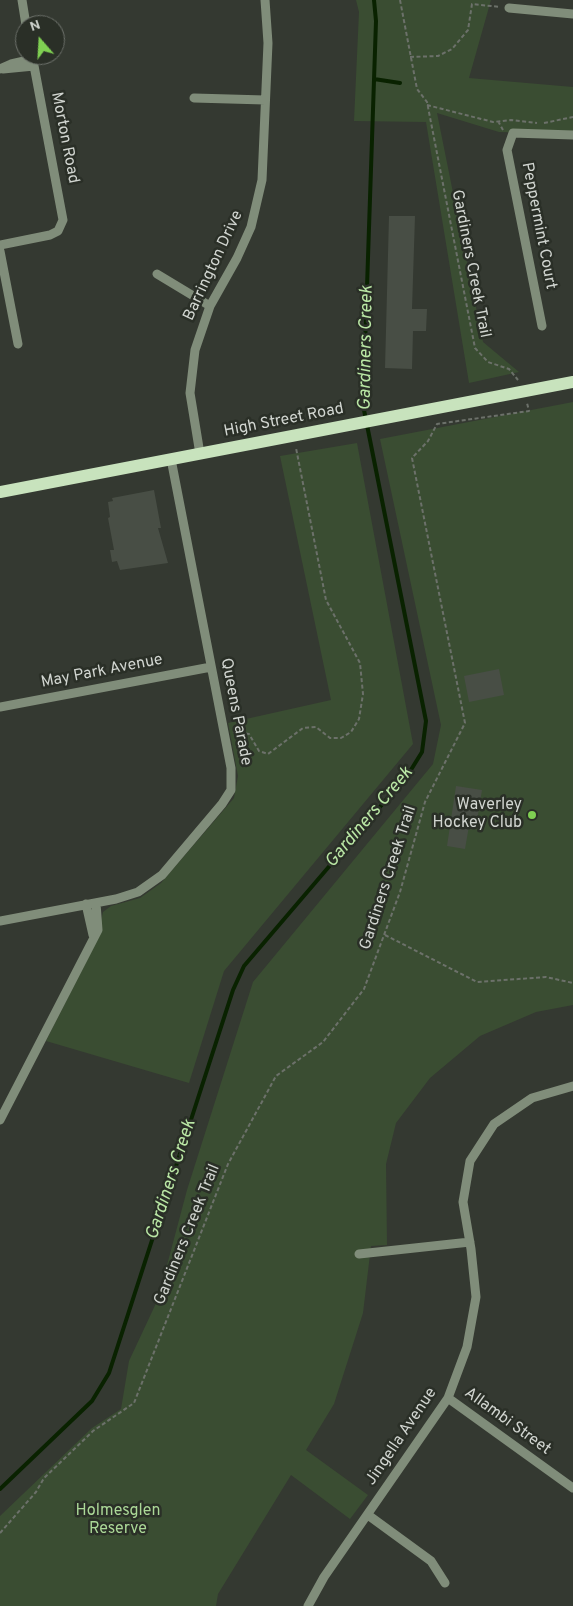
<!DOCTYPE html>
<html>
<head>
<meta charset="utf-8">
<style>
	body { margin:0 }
	#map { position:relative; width:573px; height:1606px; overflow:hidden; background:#343931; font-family:Overpass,sans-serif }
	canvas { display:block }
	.north { position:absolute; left:15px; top:15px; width:50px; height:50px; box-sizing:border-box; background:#2a2f27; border:1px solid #6d716b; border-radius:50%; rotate:341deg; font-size:14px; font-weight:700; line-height:20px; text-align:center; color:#d1d5d0 }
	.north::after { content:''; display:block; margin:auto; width:18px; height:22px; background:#7fd052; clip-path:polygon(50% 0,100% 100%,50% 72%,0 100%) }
</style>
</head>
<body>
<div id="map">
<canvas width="573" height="1606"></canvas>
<div class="north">N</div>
</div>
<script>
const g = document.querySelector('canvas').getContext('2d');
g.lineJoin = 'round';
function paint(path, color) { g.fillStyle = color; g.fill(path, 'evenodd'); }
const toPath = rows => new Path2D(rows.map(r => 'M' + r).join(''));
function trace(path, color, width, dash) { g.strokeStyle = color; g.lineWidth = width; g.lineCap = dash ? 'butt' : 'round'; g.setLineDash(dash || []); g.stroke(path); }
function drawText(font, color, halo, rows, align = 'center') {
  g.font = font + ' Overpass,sans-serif'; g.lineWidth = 5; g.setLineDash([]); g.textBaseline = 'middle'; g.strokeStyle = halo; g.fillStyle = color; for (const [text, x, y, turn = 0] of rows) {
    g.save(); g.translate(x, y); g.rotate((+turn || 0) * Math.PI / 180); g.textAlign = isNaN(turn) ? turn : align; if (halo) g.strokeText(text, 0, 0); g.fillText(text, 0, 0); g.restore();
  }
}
paint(toPath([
	[356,0,491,0,469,78,573,87,573,134,499,132,437,113,483,342,519,372,469,383,426,122,354,121,359,12],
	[573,402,573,1005,536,1012,480,1036,430,1078,396,1123,386,1164,387,1245,371,1246,363,1313,334,1404,306,1450,368,1495,350,1519,291,1475,218,1594,216,1606,0,1606,0,1516,92,1428,121,1409,129,1361,158,1299,187,1190,253,982,433,764,441,725,380,439],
	[357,443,413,744,224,971,189,1083,46,1041,96,942,103,912,111,906,140,898,161,883,234,798,238,776,228,723,331,700,280,456]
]), '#3a4d32');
trace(toPath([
	[374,79,400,83],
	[0,1489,92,1401,109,1373,233,990,244,966,409,773,422,752,426,721,363,405,376,21,374,0]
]), '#092200', 4);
paint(toPath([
	[389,216,415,216,412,309,427,309,426,331,413,331,412,369,385,368],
	[154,490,161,528,158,528,168,563,120,570,117,561,112,562,110,550,114,550,108,518,110,517,108,502,113,501,112,498],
	[499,669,504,695,469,702,464,676],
	[456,786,482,790,476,827,469,826,465,849,447,846]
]), '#484e45');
trace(toPath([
	[400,0,417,89,427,102,475,348,488,362,509,369,518,380],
	[410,57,438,56,452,49,468,30,472,4,500,7],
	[427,105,493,122,511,120,537,123],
	[498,121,503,130],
	[544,123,573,117],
	[233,732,249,734,259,751,268,754,303,728,316,727,330,738,341,738,351,732,359,719,363,694,360,663,326,600,296,448],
	[385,935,477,982,546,977,573,983],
	[0,1533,36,1492,44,1478,93,1431,134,1403,228,1164,276,1076,323,1042,364,989,400,892,425,802,465,723,412,458,428,441,437,424,529,411,527,403]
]), '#6c716a', 2, [4, 2.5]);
trace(toPath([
	[22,0,26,25],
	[509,8,573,14],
	[0,69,11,64,33,59],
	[3,69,34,66],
	[194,98,265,100],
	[0,245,50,235,58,231,63,220,32,55],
	[0,251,18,344],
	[157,274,210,306],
	[542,326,507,150,513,133,573,135],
	[200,454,190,393,195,350,210,306,237,258,251,227,262,180,268,43,265,0],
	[0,707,211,667],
	[86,904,93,935],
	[0,921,116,899,138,892,162,875,222,804,231,790,231,768,171,459],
	[0,1120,98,930,96,903],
	[359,1254,470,1242],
	[448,1398,573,1488],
	[368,1515,431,1561,445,1583],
	[308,1606,324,1577,448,1398,467,1347,476,1297,471,1249,463,1202,470,1161,494,1124,532,1098,573,1086]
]), '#808d7a', 9);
trace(toPath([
	[0,492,573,382]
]), '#c8e3bd', 12);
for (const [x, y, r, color] of [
	[532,815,5,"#7fd052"]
]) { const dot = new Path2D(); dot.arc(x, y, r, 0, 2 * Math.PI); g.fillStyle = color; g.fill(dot); trace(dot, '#2a2f27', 2); }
drawText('16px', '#d1d5d0', '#2a2f27', [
	["Morton Road",64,138,79],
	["Peppermint Court",538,226,79],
	["Gardiners Creek Trail",470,264,79],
	["Barrington Drive",214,266,-65],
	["High Street Road",284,421,-11],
	["May Park Avenue",102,672,-11],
	["Queens Parade",235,712,79],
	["Gardiners Creek Trail",389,878,-72],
	["Gardiners Creek Trail",188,1235,-68],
	["Allambi Street",507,1422,36],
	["Jingella Avenue",402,1437,-56]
]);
drawText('16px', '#d1d5d0', '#2a2f27', [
	["Waverley",522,806],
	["Hockey Club",522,824]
], 'right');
drawText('16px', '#abd897', '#2a2f27', [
	["Holmesglen",118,1512],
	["Reserve",118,1530]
]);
drawText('italic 18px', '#bae7a5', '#2a2f27', [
	["Gardiners Creek",367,348,-89],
	["Gardiners Creek",370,818,-50],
	["Gardiners Creek",172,1180,-72]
]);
</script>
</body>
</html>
